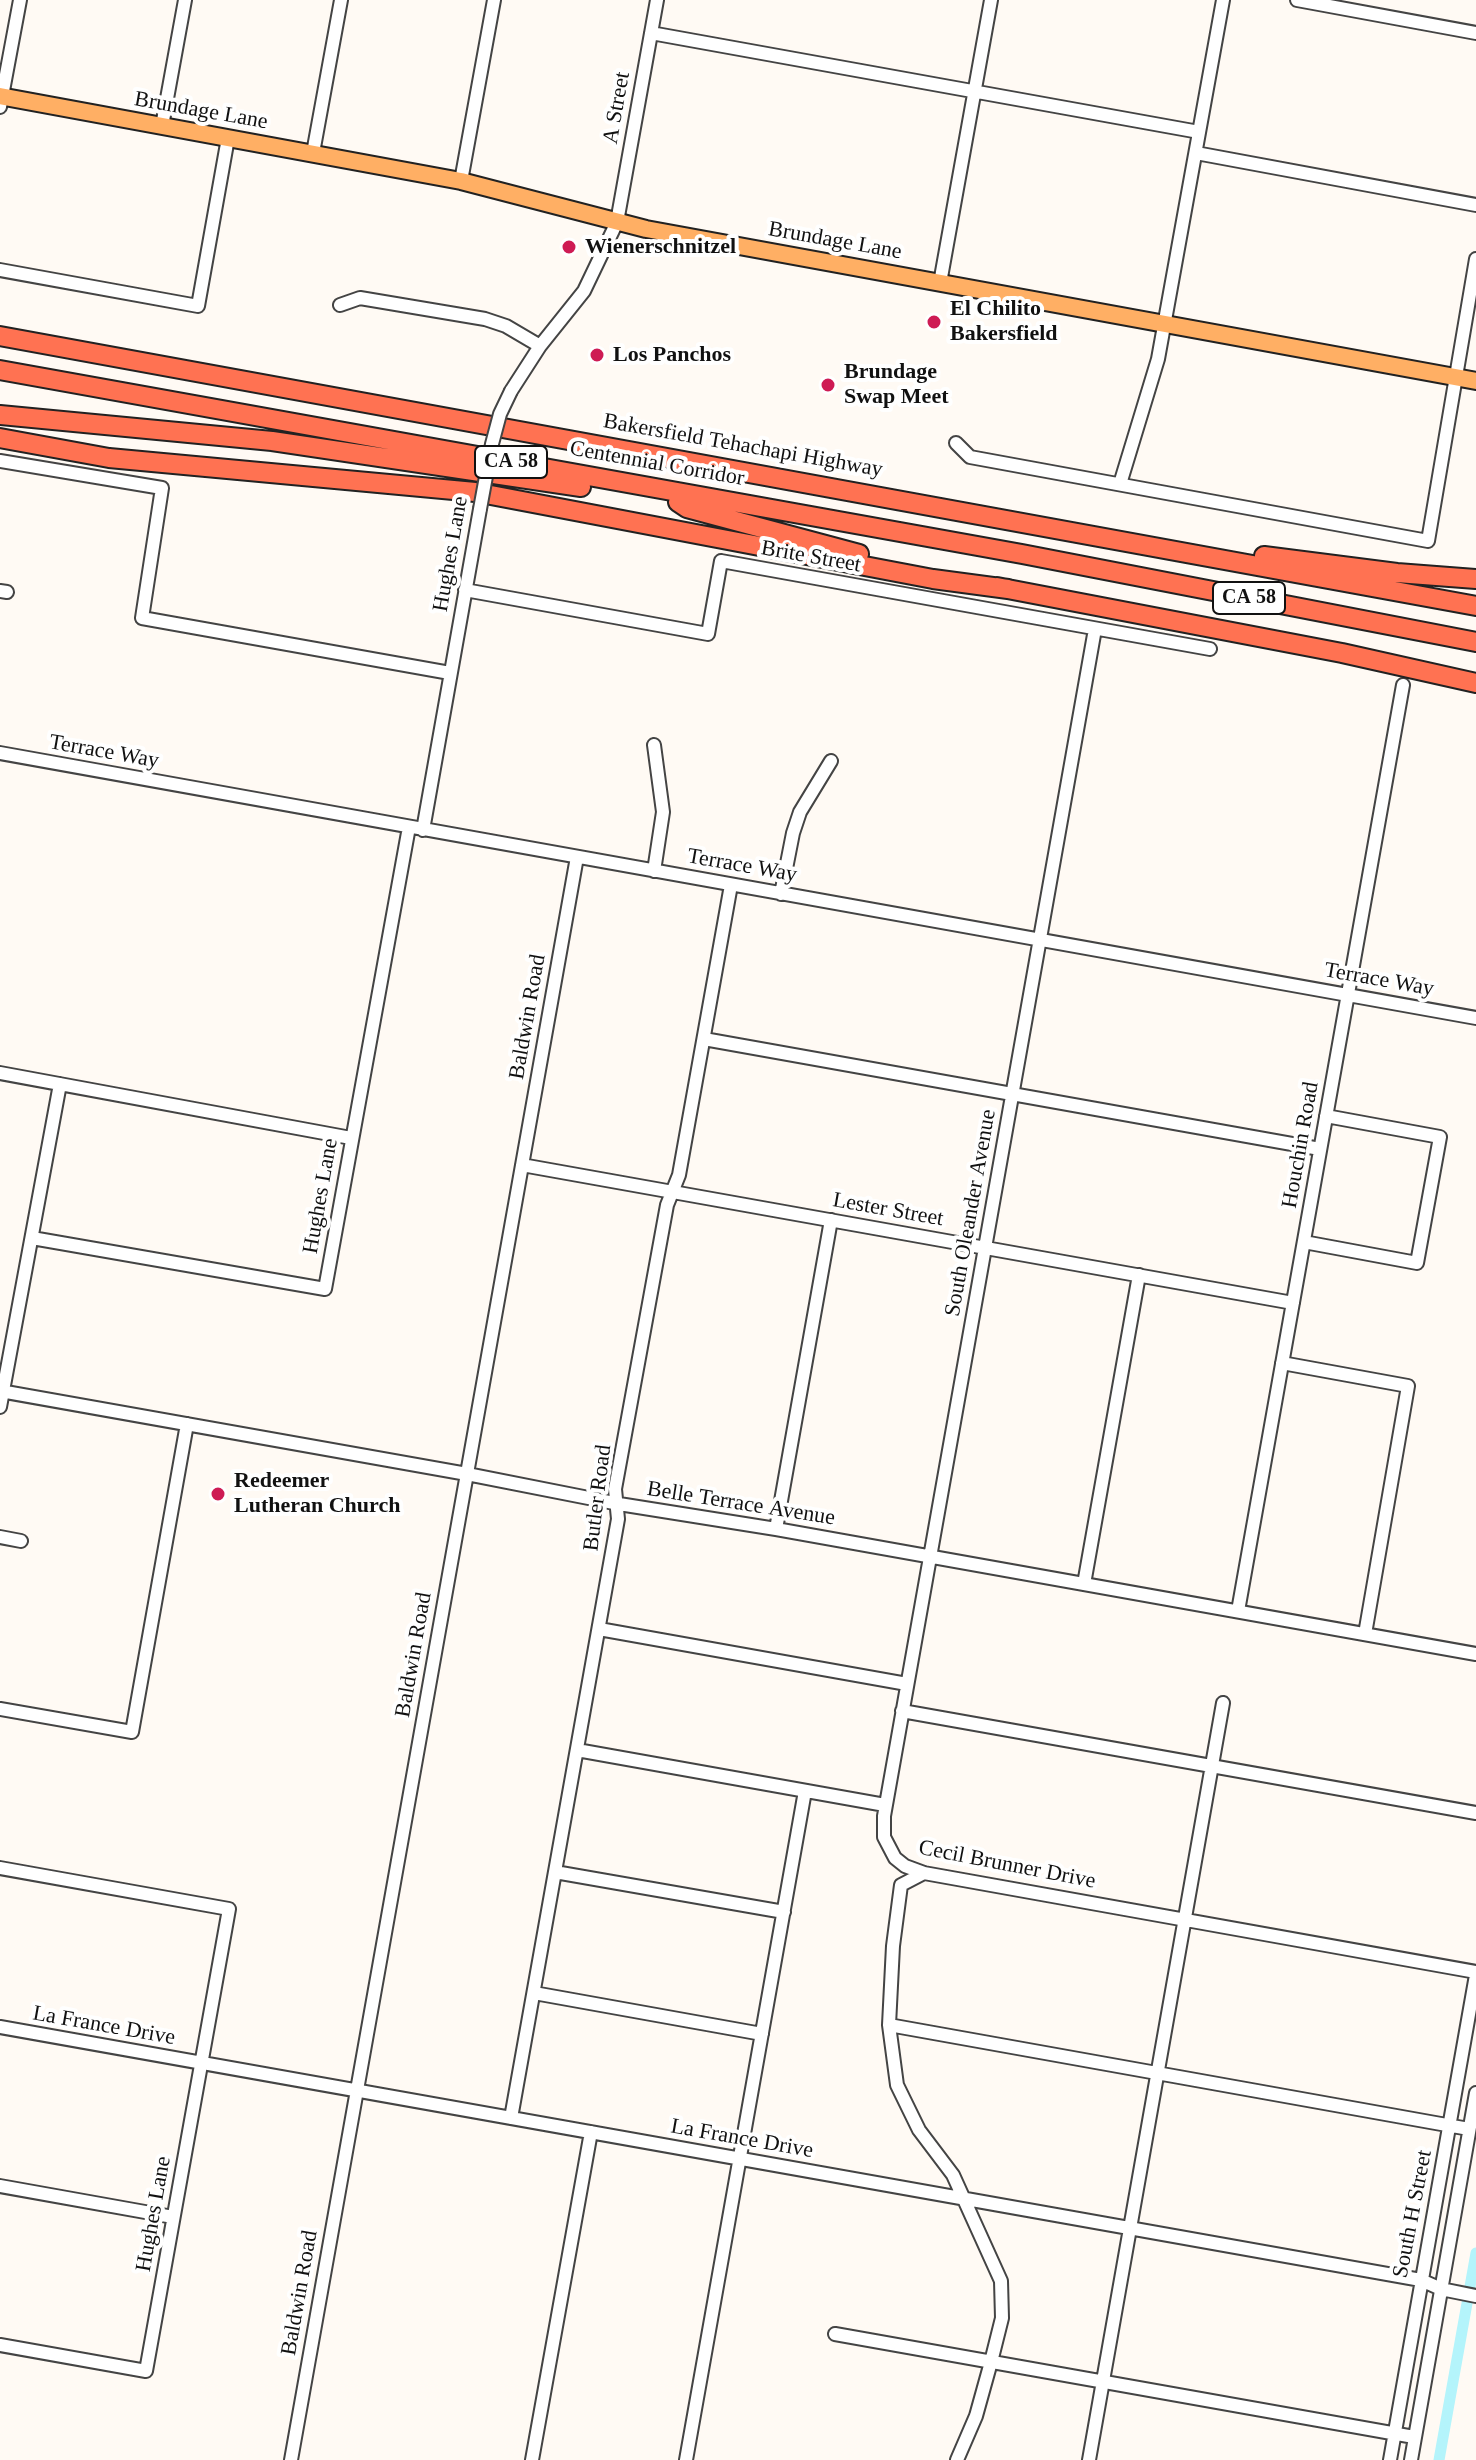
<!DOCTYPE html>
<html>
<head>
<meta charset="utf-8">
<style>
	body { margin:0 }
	canvas { display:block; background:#fffaf4 }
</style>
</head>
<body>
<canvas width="1476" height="2460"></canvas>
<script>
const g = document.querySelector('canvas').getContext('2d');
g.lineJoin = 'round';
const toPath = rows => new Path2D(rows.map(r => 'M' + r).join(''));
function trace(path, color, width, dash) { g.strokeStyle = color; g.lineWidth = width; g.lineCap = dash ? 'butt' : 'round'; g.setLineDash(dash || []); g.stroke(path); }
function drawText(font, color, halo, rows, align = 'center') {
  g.font = font + ' "Times New Roman",serif'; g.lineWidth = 8; g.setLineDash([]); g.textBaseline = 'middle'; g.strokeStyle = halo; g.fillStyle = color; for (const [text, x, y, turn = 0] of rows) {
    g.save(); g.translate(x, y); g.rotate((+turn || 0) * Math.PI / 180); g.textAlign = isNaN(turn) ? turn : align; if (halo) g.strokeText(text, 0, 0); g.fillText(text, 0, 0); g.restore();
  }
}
trace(toPath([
	[1439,2460,1476,2253]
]), '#b4f4fb', 11);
const minor = toPath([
	[1297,0,1476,33],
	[651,33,1199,132],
	[0,107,20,0],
	[162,126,185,0],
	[313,153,341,0],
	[1196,153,1476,205],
	[461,181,494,0],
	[0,270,198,306,228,138],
	[940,283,991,0],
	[340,305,360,298,485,319,506,326,540,346],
	[511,391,540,346,584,291,617,222,657,0],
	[956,443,970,457,1428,541,1476,259],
	[0,461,162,488,142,618,450,673],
	[1120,484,1158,359,1223,0],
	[465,590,708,634,721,561,1210,649],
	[0,591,7,592],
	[1095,629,884,1816,884,1837,895,1858,905,1866,924,1873,1476,1972],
	[654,745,663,812,654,871],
	[0,753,1476,1018],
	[423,830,480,509],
	[781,894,793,833,800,812,831,761],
	[704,1039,1320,1149],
	[0,1073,351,1138],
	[522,1165,1293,1303],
	[32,1238,325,1289,409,827],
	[1304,1242,1417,1263,1440,1137,1326,1116],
	[1282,1363,1408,1386,1365,1634],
	[0,1391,467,1474,619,1504,776,1529,1476,1654],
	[0,1407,60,1084],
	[776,1529,831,1220],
	[0,1537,21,1541],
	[1084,1584,1139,1275],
	[1238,1611,1403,685],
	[599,1629,907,1684],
	[0,1709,132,1732,187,1424],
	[902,1711,1476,1813],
	[577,1750,885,1805],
	[0,1868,229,1909,146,2371,0,2345],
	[555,1872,784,1912],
	[924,1873,901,1885,893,1946,889,2025,897,2085,919,2130,953,2175,1001,2281,1002,2318,991,2362,976,2416,957,2460],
	[534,1993,762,2034],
	[889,2025,1469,2129],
	[0,2027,1421,2280,1441,2289,1476,2296],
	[511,2118,618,1519,615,1489,667,1205,679,1175,731,885],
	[0,2186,173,2217],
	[835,2334,1414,2437],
	[291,2460,577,857],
	[532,2460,591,2132],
	[686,2460,805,1791],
	[1089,2460,1223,1703],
	[1390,2460,1476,1975],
	[1411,2460,1476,2093]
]);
const major = toPath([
	[0,96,461,181,646,229,1476,381]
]);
const highway = toPath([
	[0,336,1476,606],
	[0,370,1022,554,1476,642],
	[0,415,272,441,581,487],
	[0,438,109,458,475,492,933,579,1008,589],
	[678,502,687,508,859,554],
	[1264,556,1397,573,1476,579],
	[997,587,1342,653,1476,683]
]);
trace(minor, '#444', 16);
trace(major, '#222', 20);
trace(highway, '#222', 22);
trace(minor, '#fff', 12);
trace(major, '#ffaf64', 16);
trace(highway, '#ff7252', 18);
const minorBridge = toPath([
	[480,509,492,444,500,414,511,391]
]);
trace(minorBridge, '#444', 16, []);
trace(minorBridge, '#fff', 12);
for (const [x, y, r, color] of [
	[569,247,8,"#ce1b54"],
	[934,322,8,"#ce1b54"],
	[597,355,8,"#ce1b54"],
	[828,385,8,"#ce1b54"],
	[218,1494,8,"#ce1b54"]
]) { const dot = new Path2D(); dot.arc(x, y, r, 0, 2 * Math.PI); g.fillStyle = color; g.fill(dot); trace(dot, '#fff', 3); }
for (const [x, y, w] of [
	[511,462,72],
	[1249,598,72]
]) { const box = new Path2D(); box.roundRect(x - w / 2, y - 16, w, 32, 6); g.fillStyle = '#fff'; g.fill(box); trace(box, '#111', 2); }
drawText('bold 20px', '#111', null, [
	["CA 58",511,462],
	["CA 58",1249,598]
]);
drawText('22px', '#111', '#fff', [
	["A Street",617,108,-80],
	["Brundage Lane",201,111,10],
	["Brundage Lane",835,241,10],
	["Bakersfield Tehachapi Highway",743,446,10],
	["Centennial Corridor",657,464,10],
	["Hughes Lane",451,554,-80],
	["Brite Street",811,557,10],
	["Terrace Way",104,752,10],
	["Terrace Way",742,866,10],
	["Terrace Way",1379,980,10],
	["Baldwin Road",528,1017,-80],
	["Houchin Road",1301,1145,-80],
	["Hughes Lane",321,1196,-80],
	["Lester Street",888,1210,10],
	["South Oleander Avenue",971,1213,-80],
	["Butler Road",598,1498,-83],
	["Belle Terrace Avenue",741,1504,9],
	["Baldwin Road",414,1655,-80],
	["Cecil Brunner Drive",1007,1865,11],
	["La France Drive",104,2026,10],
	["La France Drive",742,2139,10],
	["Hughes Lane",154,2214,-80],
	["South H Street",1413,2214,-79],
	["Baldwin Road",300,2293,-80]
]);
drawText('bold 22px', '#111', '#fff', [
	["Wienerschnitzel",585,247],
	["El Chilito",950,309],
	["Bakersfield",950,334],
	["Los Panchos",613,355],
	["Brundage",844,372],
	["Swap Meet",844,397],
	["Redeemer",234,1481],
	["Lutheran Church",234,1506]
], 'left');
</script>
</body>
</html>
